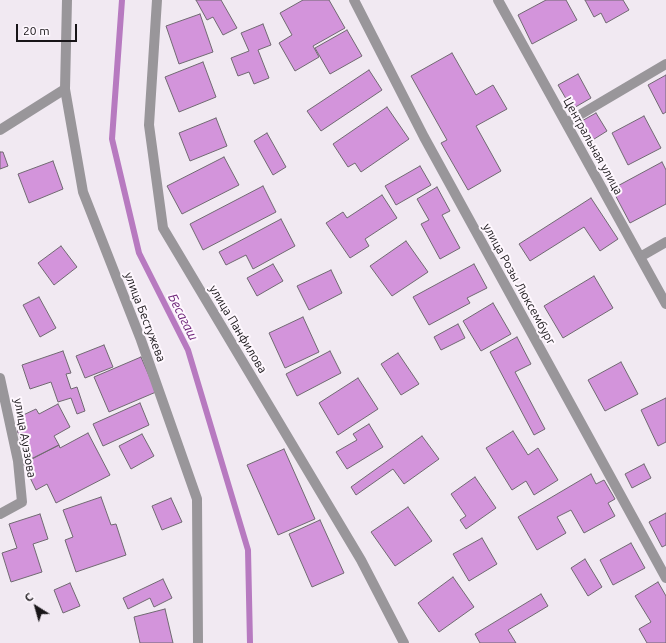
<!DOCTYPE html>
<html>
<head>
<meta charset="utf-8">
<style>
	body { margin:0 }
	#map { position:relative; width:666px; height:643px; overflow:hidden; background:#f1e9f2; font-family:Ubuntu,sans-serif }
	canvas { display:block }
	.north { position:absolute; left:16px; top:587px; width:40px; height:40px; -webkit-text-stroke:3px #fef7fe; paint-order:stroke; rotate:323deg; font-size:11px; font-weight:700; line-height:16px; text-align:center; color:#181518 }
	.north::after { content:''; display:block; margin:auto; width:14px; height:18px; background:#181518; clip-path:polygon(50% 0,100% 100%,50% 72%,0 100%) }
	.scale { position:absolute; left:16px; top:24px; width:61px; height:18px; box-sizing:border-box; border:2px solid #181518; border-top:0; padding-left:5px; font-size:12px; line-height:14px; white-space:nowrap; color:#181518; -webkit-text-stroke:3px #fef7fe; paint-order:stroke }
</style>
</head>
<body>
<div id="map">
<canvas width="666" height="643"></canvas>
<div class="north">С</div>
<div class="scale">20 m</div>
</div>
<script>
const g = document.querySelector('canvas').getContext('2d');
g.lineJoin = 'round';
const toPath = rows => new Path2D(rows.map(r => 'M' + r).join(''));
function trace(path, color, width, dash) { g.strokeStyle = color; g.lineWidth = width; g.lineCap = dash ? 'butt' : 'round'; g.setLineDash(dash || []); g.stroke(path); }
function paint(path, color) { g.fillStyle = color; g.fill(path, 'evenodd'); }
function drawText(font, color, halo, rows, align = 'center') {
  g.font = font + ' Ubuntu,sans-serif'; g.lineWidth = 4; g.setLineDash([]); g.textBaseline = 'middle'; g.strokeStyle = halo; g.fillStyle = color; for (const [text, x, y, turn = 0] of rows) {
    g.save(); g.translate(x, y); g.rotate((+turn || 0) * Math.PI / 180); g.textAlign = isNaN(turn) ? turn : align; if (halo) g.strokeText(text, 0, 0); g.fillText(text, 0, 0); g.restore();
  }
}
trace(toPath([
	[122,0,112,139,139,253,188,350,248,550,250,643]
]), '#b77ac0', 6);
const building = toPath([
	[196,0,221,0,237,28,223,35,213,17,207,20,196,0],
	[303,0,329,0,345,28,313,46,319,57,295,71,279,43,292,35,280,13,303,0],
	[546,0,566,0,577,20,532,44,518,15,546,0],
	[585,0,623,0,629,10,606,23,601,13,594,17,585,0],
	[200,14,213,52,179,64,166,26,200,14],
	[263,24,271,45,258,50,269,78,254,84,249,72,238,76,231,58,249,51,241,33,263,24],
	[347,30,362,56,330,74,315,48,347,30],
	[452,53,476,95,493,85,507,109,476,126,501,171,468,190,441,143,447,140,411,76,452,53],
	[203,62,216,97,179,112,165,77,203,62],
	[369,70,382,90,321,131,307,111,369,70],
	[578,74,591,98,572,109,558,85,578,74],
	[666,75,666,112,663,114,648,85,666,75],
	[387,107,409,139,361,172,355,163,348,167,333,144,387,107],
	[596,113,607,131,591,141,580,122,596,113],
	[644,116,661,148,628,165,612,133,644,116],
	[216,118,227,146,190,161,179,133,216,118],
	[267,133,286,167,273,175,254,141,267,133],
	[0,152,3,152,8,166,0,169,0,152],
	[224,157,239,185,182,214,167,186,224,157],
	[53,161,63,189,29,203,18,174,53,161],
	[662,162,666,170,666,204,630,223,612,189,662,162],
	[420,166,431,185,396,205,385,186,420,166],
	[263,186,276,212,203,250,190,224,263,186],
	[437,187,450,211,442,215,460,248,440,259,421,224,429,220,417,199,437,187],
	[382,195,397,218,365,239,369,246,350,258,326,223,343,212,347,218,382,195],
	[591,198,618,239,600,251,584,227,530,261,519,244,591,198],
	[281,219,295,246,253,269,246,255,226,265,219,252,281,219],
	[406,241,428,272,392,296,370,266,406,241],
	[61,246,77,267,54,285,38,263,61,246],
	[273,264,283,281,257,296,247,278,273,264],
	[474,264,487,288,467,298,470,303,429,325,413,297,474,264],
	[331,270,342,293,309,310,297,286,331,270],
	[594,276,613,308,563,338,544,306,594,276],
	[39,297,56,328,40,337,23,305,39,297],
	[493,303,511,334,481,351,463,321,493,303],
	[303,317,319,352,285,368,269,333,303,317],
	[458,324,465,338,441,350,434,337,458,324],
	[517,337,531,364,515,372,545,429,534,435,490,352,517,337],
	[104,345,113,367,85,378,76,356,104,345],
	[63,351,71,373,66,374,71,389,77,387,85,411,77,414,71,398,58,402,51,382,30,389,22,365,63,351],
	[330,351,341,373,297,396,286,374,330,351],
	[398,353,419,384,401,395,381,364,398,353],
	[141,357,156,392,109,412,94,377,141,357],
	[621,362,638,394,605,411,588,380,621,362],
	[358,378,378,409,338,435,319,403,358,378],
	[666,398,666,442,658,446,641,410,666,398],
	[140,403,149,425,103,446,93,424,140,403],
	[58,404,70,427,54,436,59,445,32,459,17,431,24,427,19,417,36,409,39,414,58,404],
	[369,424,383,447,347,469,336,452,357,440,353,434,369,424],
	[513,431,528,455,538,448,558,480,534,495,526,481,512,490,486,448,513,431],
	[88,433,110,475,56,503,47,484,36,490,23,463,59,445,60,448,88,433],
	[142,434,154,456,131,469,119,446,142,434],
	[422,436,439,459,404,484,393,469,356,495,351,487,422,436],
	[284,449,315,519,278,535,247,465,284,449],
	[644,464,651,478,632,488,625,474,644,464],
	[591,474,596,484,604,480,615,499,608,503,615,516,584,533,571,510,557,517,566,533,537,550,518,517,591,474],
	[475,477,496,508,466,529,460,520,466,516,451,494,475,477],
	[101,497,111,525,116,524,126,555,76,572,65,540,73,537,63,510,101,497],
	[171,498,182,522,162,530,152,506,171,498],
	[408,507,432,541,395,566,371,532,408,507],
	[666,513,666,545,662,547,649,522,666,513],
	[40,514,48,539,33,544,42,572,11,582,2,553,17,548,9,524,40,514],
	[320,520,344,573,312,587,289,534,320,520],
	[482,538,497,564,469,581,453,554,482,538],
	[631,543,645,568,613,585,600,560,631,543],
	[585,559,602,587,588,596,571,568,585,559],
	[453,577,474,607,439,632,418,603,453,577],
	[163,579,172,598,154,607,150,598,128,609,123,598,163,579],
	[658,582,666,596,666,643,647,643,639,629,651,622,635,596,658,582],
	[70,583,80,606,63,613,54,590,70,583],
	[541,594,548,606,508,630,516,643,480,643,475,634,541,594],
	[165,609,173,643,140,643,134,617,165,609]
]);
paint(building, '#d394db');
trace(building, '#706971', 1);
trace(toPath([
	[67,0,65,89,83,192,141,340,197,499,198,643],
	[157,0,149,125,163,228,361,560,404,643],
	[354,0,424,137,666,578],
	[498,0,666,304],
	[566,123,666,64],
	[0,130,65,89],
	[640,257,666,242],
	[0,378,18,461,22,502,0,514]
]), '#99969a', 10);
drawText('12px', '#181518', '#fef7fe', [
	["Центральная улица",593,146,61],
	["улица Розы Люксембург",519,284,61],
	["улица Бестужева",145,317,69],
	["улица Панфилова",238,329,59],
	["улица Ауэзова",25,438,80]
]);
drawText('italic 13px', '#6e2479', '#fef7fe', [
	["Бесагаш",183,317,63]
]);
</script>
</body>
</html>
